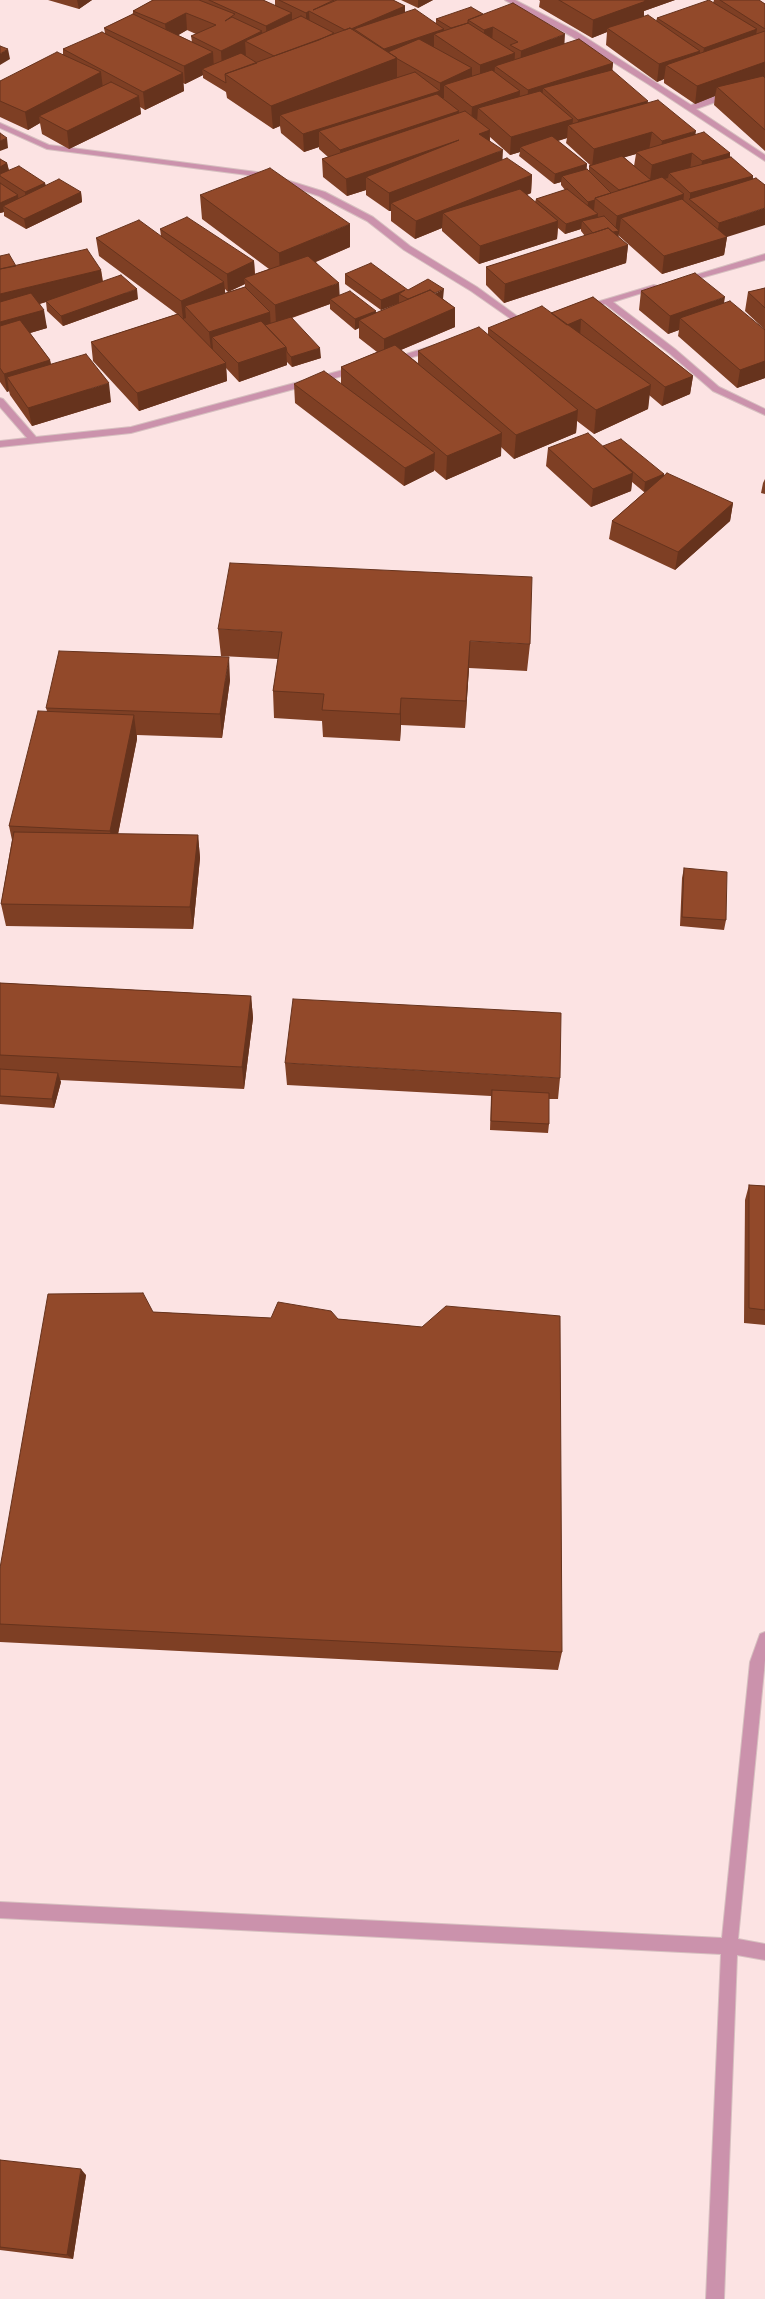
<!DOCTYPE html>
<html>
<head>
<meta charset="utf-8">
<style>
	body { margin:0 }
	canvas { display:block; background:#fce3e3 }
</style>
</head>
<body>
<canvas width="765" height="2299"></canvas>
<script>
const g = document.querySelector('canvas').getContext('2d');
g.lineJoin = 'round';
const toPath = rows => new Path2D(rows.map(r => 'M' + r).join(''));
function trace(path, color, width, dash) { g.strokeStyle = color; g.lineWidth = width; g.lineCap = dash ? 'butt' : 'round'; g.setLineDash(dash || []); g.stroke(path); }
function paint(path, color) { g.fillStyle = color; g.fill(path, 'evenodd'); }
const minor = toPath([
	[505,0,515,0,577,32,691,105,727,92,733,92,733,96,696,109,765,155,765,161,648,84,571,36,505,0],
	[0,123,49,145,264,173,325,192,373,217,410,246,477,287,528,324,521,326,471,291,404,250,367,221,319,196,263,177,47,149,0,128,0,123],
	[765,254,765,260,683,283,679,280,765,254],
	[654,285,661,287,613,302,675,349,719,387,765,409,765,415,713,391,669,353,605,304,584,310,580,307,654,285],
	[435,345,439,348,438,350,391,363,387,360,435,345],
	[358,366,362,369,361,371,131,433,0,447,0,441,27,438,0,407,0,398,3,399,36,437,131,427,358,366],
	[765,1632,765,1660,738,1939,765,1944,765,1960,737,1955,724,2299,706,2299,721,1954,0,1918,0,1902,722,1938,750,1662,760,1634,765,1632]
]);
trace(minor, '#d7c0c0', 2);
paint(minor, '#cb92ac');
paint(toPath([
	[48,0,92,0,79,9],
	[153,0,263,0,275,6,275,0,393,0,405,6,405,12,436,23,436,19,483,14,564,44,613,63,612,71,648,103,695,135,730,153,730,157,753,176,753,179,727,237,724,255,662,274,619,236,619,232,618,237,628,245,626,263,504,303,486,285,486,267,585,236,581,231,581,229,565,234,558,228,557,239,479,264,442,231,442,228,415,239,391,221,391,211,389,211,366,195,366,190,347,196,323,177,322,159,328,157,319,149,319,147,304,152,281,133,280,126,273,129,227,98,226,92,203,78,203,75,185,84,183,83,184,91,145,110,140,107,141,114,69,149,42,134,40,123,28,130,0,117,0,81,63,55,63,49,105,33,104,28,133,14,133,11],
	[187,30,196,34,191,36,192,42,178,35],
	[490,137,510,155,520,152,519,156,554,184,561,182,561,185,565,190,536,199,535,202,527,195,531,193,532,175,502,160,490,141],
	[567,138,566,143,590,165,589,166,589,171,586,169,587,164,558,141],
	[636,154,634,166,624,157],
	[401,0,433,0,418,8],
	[539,0,675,0,644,11,644,17,656,21,657,18,713,3,714,0,759,0,765,4,765,151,714,105,715,96,695,104,664,83,664,79,657,82,606,45,607,32,592,38,539,7,540,1],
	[0,159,7,163,9,170,45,183,46,186,81,192,82,202,26,229,4,216,4,212,0,213],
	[200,195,350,247,316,262,339,295,376,313,399,303,381,310,345,284,345,274,443,299,455,308,455,327,401,350,418,363,418,351,488,335,488,328,551,313,593,297,693,376,690,394,662,406,649,395,648,409,594,434,577,421,576,433,514,459,501,447,501,456,446,480,434,470,434,471,404,486,295,403,294,384,341,384,341,367,377,352,359,338,359,328,355,330,330,309,330,304,292,318,321,358,292,367,287,362,287,365,239,382,226,368,227,381,139,411,93,361,91,342,177,314,99,256,96,238,161,236,160,229,254,261,255,274,269,269,202,219],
	[245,284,245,287,225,293,225,289,228,292],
	[0,256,16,266,101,270,103,281,138,299,63,326,47,311,46,302,40,304,47,328,30,333,50,360,51,364,111,402,32,426,10,395,9,391,7,392,0,382],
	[765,288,765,330,745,311,748,292],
	[641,291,724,303,765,330,765,378,737,388,678,336,679,330,668,334,639,310],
	[603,446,664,474,664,475,733,503,730,521,675,570,609,539,612,521,646,491,644,492,632,482,631,491,591,507,546,466,548,448],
	[765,479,765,494,761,493,763,483],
	[218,629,530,644,527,671,469,668,465,728,401,725,400,741,323,737,322,721,274,718,273,691,278,659,221,656],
	[230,680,222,738,137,735,137,739,118,834,198,835,200,858,193,929,6,926,1,904,12,840,9,826,47,711,46,708],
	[684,868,726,920,724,930,680,926,682,878],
	[0,983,251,996,253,1018,244,1089,60,1080,61,1082,54,1108,0,1104],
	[285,1063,560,1078,558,1099,549,1099,549,1124,548,1133,490,1130,491,1096,287,1085],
	[749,1185,765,1186,765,1325,744,1323,745,1200],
	[153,1312,271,1318,338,1319,422,1327,562,1652,558,1670,0,1642,0,1568],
	[0,2160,86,2175,73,2259,0,2250]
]), '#7e3f24');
paint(toPath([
	[77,0,92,0,79,9],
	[418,0,433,0,418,8],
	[642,0,675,0,644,11,644,18,607,28,607,32,592,38,593,20],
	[405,6,405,24,354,29,354,45,347,31],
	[309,11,310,28,306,30,306,13],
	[186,13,187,30,167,42,165,24],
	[292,13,292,31,267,44,266,26],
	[493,27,492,44,484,47,484,30],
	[444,29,444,41,434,34,434,50,397,58,397,81,280,115,280,126,273,129,271,106,384,49],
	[757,29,754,47,701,66,704,48],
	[262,31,263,49,245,41,246,57,222,69,221,51],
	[565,34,564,51,520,69,521,51],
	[8,49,10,59,0,65,0,54],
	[700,51,698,69,666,65,664,79,657,82,659,64],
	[213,52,214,70,202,69,203,75,185,84,184,66],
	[515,53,514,70,495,66,494,77,480,83,480,65],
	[765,62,765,79,717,87,715,96,695,104,697,86],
	[613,63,611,81,543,88,542,103,527,108,528,90],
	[472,68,472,86,444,85,444,98,440,100,319,131,319,147,304,152,303,134,440,91,440,83],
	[101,72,103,89,39,116,40,123,28,130,25,112],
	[183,73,184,91,145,110,143,92],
	[520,91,519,109,478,108,477,122,471,124,472,107],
	[139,96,141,114,69,149,67,131],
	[648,101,646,119,577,134,578,120],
	[459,111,459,129,341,167,340,150],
	[573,119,572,130,568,125,567,138,525,150,520,147,520,152,510,155,511,137],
	[490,130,489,148,479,134],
	[696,131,693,149,660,159,662,141],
	[652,132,649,150,636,152,636,154,592,167,594,149],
	[7,138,8,148,0,151,0,141],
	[459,140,366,177,366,190,347,196,346,179],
	[503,150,502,168,391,203,391,211,389,211,389,193],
	[692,153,690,171,669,173,668,178,651,183,650,180,652,165],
	[730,153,728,171,700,179,702,161],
	[7,163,9,172,0,176,0,167],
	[587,164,586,174,562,176,561,182,554,184,555,174],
	[532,175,531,193,454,223,443,213,442,228,415,239,416,221],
	[753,176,751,194,690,199,690,193],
	[45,183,47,193,26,202,25,192],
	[81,192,82,202,26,229,24,219],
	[684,194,682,212,621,218,618,241,597,237,615,232,617,216],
	[18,195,19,205,3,206,4,212,0,213,0,203],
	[595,200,594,210,587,212,588,202],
	[765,208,765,225,727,237,724,255,662,274,664,256,716,240,719,223],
	[598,214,597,224,582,221,581,229,565,234,566,224],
	[558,221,557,239,479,264,480,246],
	[350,224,350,247,280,277,279,253],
	[628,245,626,263,504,303,505,284],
	[254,261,255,279,244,278,245,284,228,292,227,274],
	[101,270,103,288,46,301,46,302,0,313,0,294],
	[224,282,226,300,185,306,186,318,183,319,181,301],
	[339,283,340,301,330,299,330,304,276,323,275,305],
	[137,289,138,299,63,326,61,316],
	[444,289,443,299,415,314,415,304],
	[405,290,399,294,399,303,381,310,381,300],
	[725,297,722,315,680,318,679,330,668,334,670,316],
	[455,308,455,327,384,357,384,339],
	[44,310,47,328,0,342,0,322],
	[376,311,376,321,359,320,359,328,355,330,355,319],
	[270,312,271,331,212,337,213,349,211,350,209,332],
	[581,319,580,338,563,326],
	[286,347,287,365,239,382,238,363],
	[320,348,321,358,292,367,291,357],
	[50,360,53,378,7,377,9,391,7,392,4,374],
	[765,361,765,378,737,388,740,370],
	[226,363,227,381,139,411,137,393],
	[693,376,690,394,662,406,665,387],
	[109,383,111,402,32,426,28,408],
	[651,385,648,409,594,434,596,410],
	[578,410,576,433,514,459,516,435],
	[502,433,501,456,446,480,447,456],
	[435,453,434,471,404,486,405,468],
	[633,473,631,491,591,507,593,489],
	[664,474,663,484,644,492,645,482],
	[733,503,730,521,675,570,678,552],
	[470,641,469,668,465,728,466,701],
	[229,657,230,680,222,738,220,714],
	[401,698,401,725,400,741,400,714],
	[134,715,137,739,114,854,110,831],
	[198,835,200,858,193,929,190,907],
	[251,996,253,1018,244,1089,242,1067],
	[58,1073,61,1082,54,1108,52,1099],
	[81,2169,86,2175,73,2259,67,2255]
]), '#66331d');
const building = toPath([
	[153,0,199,0,235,14,225,21,232,17,262,31,221,51,191,36,216,25,186,13,165,24,133,11,153,0],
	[209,0,263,0,292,13,266,26,209,0],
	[279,0,334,0,313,10,337,0,393,0,405,6,351,29,350,28,345,30,309,11,306,13,279,0],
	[559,0,644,0,646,1,593,20,559,0],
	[709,0,757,29,704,48,657,18,709,0],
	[720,0,759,0,765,4,765,29,720,0],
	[513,3,565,34,521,51,510,45,518,42,493,27,484,30,468,20,513,3],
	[471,7,483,14,468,20,468,23,451,28,436,19,471,7],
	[415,9,444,29,384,49,354,29,415,9],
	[133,14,213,52,184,66,104,28,133,14],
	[648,15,700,51,659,64,607,28,648,15],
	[301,16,334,33,319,40,274,56,245,41,301,16],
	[468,23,515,53,480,65,434,34,468,23],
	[350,28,397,58,271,106,225,74,350,28],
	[765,31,765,62,697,86,666,65,765,31],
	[102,32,183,73,143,92,63,49,102,32],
	[419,39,472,68,440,83,396,58,397,58,388,52,419,39],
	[579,39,613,63,528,90,495,66,579,39],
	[0,46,8,49,0,54,0,46],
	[57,52,101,72,25,112,0,101,0,81,57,52],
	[241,53,257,63,225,74,226,83,202,69,241,53],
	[492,70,520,91,472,107,444,85,492,70],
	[612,70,648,101,578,120,543,88,612,70],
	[415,72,440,91,303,134,280,115,415,72],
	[763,76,765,78,765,130,717,87,763,76],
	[111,82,139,96,67,131,39,116,111,82],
	[540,91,573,119,511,137,478,108,540,91],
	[437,94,459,111,340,150,319,131,437,94],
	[658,100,696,131,662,141,652,132,594,149,568,125,658,100],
	[465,111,490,130,479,134,503,150,389,193,366,177,459,140,346,179,322,159,465,111],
	[704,132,730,153,702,161,692,153,652,165,636,152,704,132],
	[0,133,7,138,0,141,0,133],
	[552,136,587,164,555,174,520,147,552,136],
	[622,156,651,180,619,190,589,166,622,156],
	[731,157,753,176,690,193,669,173,731,157],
	[507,158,532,175,416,221,391,203,507,158],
	[0,159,7,163,0,167,0,159],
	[19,166,45,183,25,192,0,176,0,174,19,166],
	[270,168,350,224,279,253,200,195,270,168],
	[587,169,611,193,595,198,595,200,588,202,562,176,587,169],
	[662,177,684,194,617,216,595,198,662,177],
	[756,178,765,185,765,208,719,223,689,199,756,178],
	[59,179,81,192,24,219,3,206,59,179],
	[0,183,18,195,0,203,0,183],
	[520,189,558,221,480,246,443,213,520,189],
	[567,189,598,214,566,224,536,199,567,189],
	[682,199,727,237,664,256,621,218,682,199],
	[604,216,619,231,613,232,608,228,593,233,582,221,604,216],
	[187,217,254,261,227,274,160,229,187,217],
	[139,220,224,282,181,301,96,238,139,220],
	[608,228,628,245,505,284,486,267,608,228],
	[87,249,101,270,0,294,0,269,87,249],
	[9,254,16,266,0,269,0,256,9,254],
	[308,256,339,283,275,305,244,278,308,256],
	[371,263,408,290,428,279,444,289,435,293,430,290,408,299,399,294,405,290,381,300,345,274,371,263],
	[695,273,725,297,670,316,641,291,695,273],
	[121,275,137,289,61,316,46,301,121,275],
	[245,287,270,312,209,332,185,306,245,287],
	[765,288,765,308,748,292,765,288],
	[430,290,455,308,384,339,359,320,430,290],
	[350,291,376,311,355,319,330,299,350,291],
	[31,293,44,310,0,322,0,302,31,293],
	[593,297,693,376,665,387,581,319,567,325,551,313,593,297],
	[730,301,765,330,765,361,740,370,680,318,730,301],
	[542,306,651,385,596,410,488,328,542,306],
	[178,314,226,363,137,393,91,342,178,314],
	[291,317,320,348,291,357,287,352,286,347,265,325,291,317],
	[20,320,50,360,4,374,0,368,0,326,20,320],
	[261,321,286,347,238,363,212,337,261,321],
	[479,327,578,410,516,435,418,351,479,327],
	[395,345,502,433,447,456,341,367,395,345],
	[86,354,109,383,28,408,7,377,86,354],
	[324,371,435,453,405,468,294,384,324,371],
	[588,433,633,473,593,489,548,448,588,433],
	[621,439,664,474,645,482,603,446,621,439],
	[667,473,733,503,678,552,612,521,667,473],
	[230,563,532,577,530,644,470,641,466,701,401,698,400,714,322,710,324,694,273,691,282,632,218,629,230,563],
	[59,651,229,657,220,714,46,708,59,651],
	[38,711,134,715,110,831,9,826,38,711],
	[14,832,198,835,190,907,1,904,14,832],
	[684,868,727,872,726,920,682,917,684,868],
	[0,983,251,996,242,1067,0,1055,0,983],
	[293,999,561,1013,560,1078,285,1063,293,999],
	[0,1069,58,1073,52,1099,0,1096,0,1069],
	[492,1090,549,1093,549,1124,491,1121,492,1090],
	[749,1185,765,1186,765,1310,749,1308,749,1185],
	[143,1293,153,1312,271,1318,278,1302,331,1311,338,1319,422,1327,446,1306,560,1316,562,1652,0,1624,0,1568,48,1294,143,1293],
	[0,2160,81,2169,67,2255,0,2247,0,2160]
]);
paint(building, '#92492a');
trace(building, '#66331d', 1);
</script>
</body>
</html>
